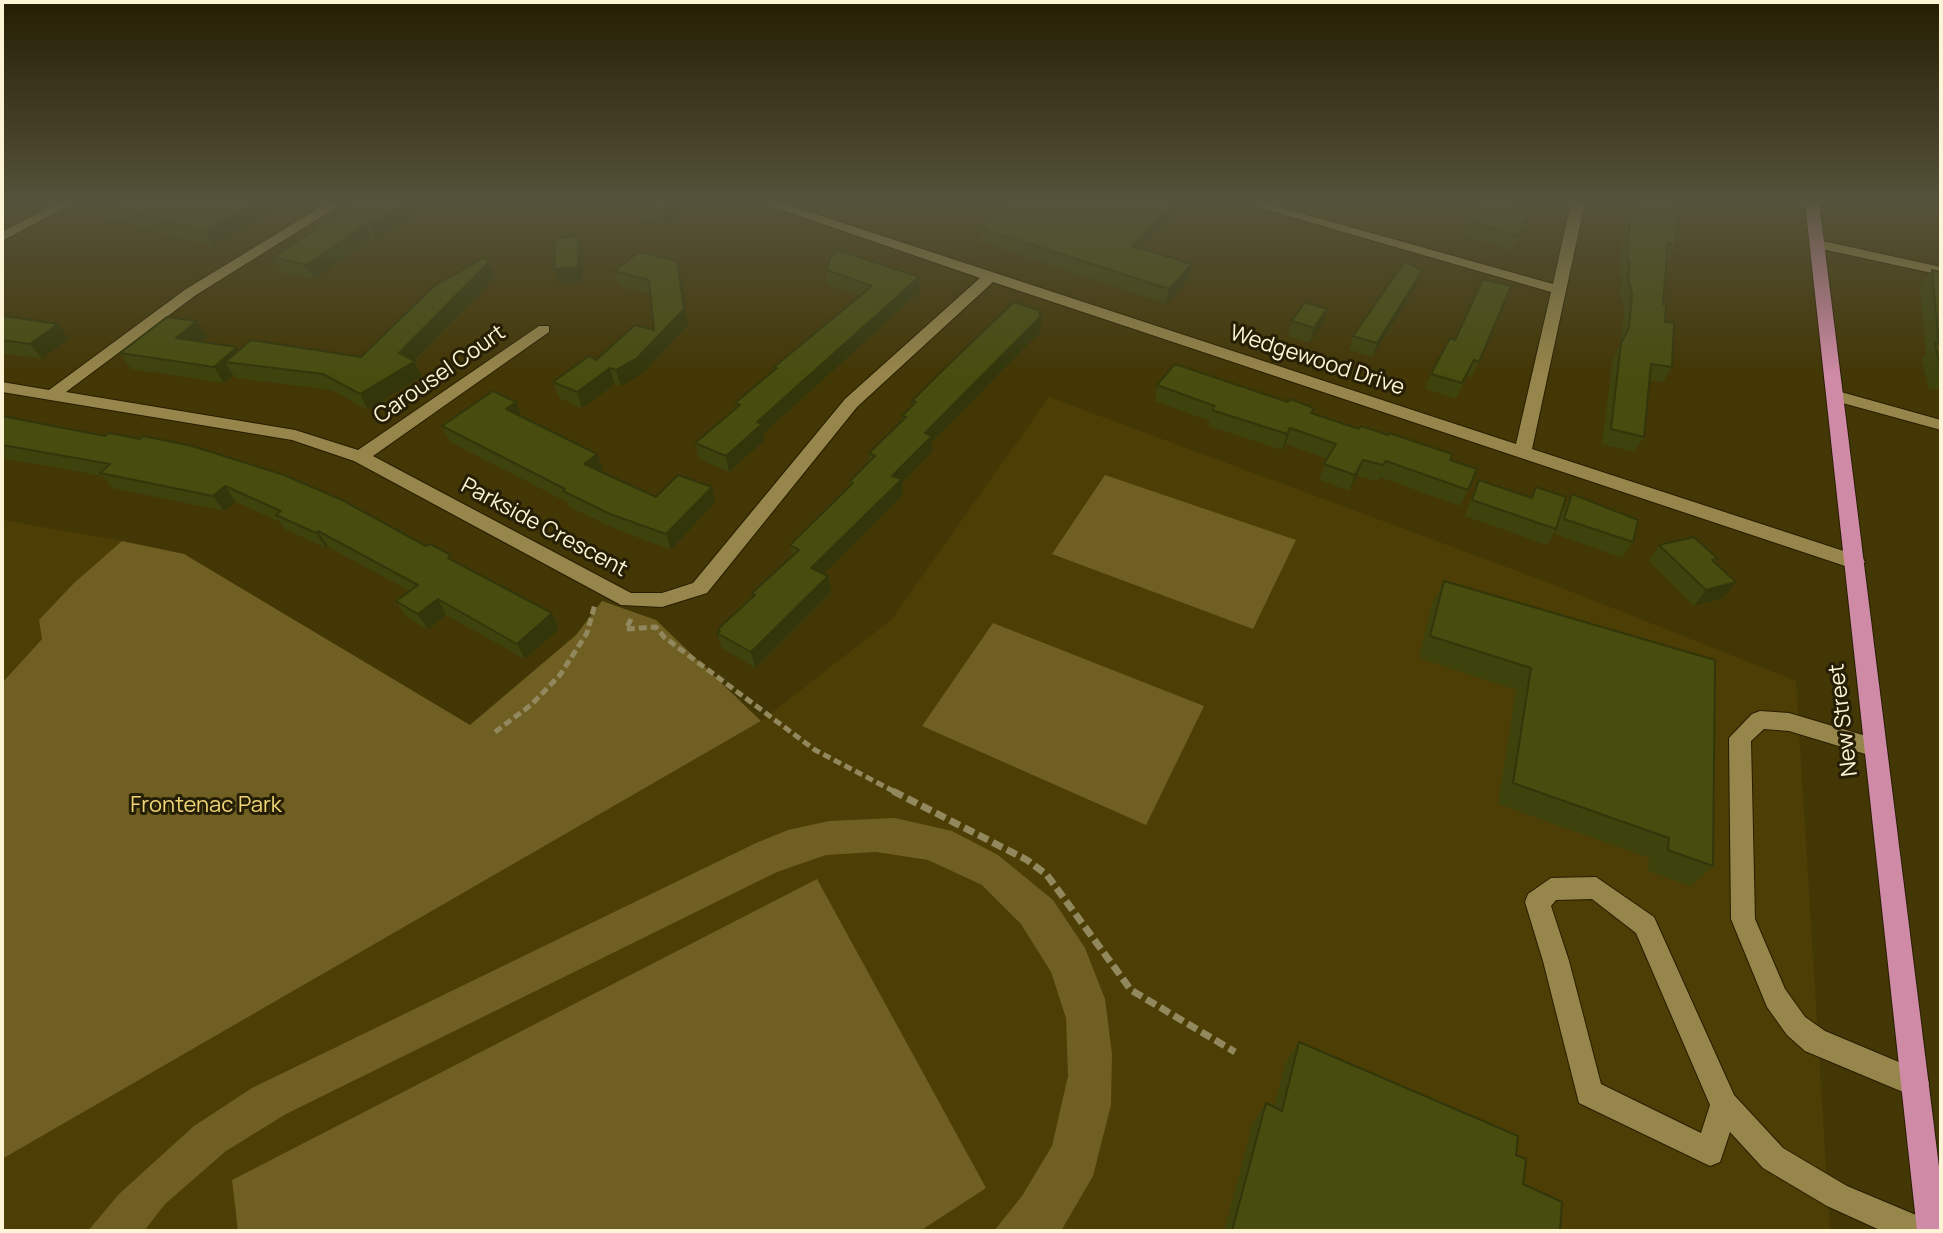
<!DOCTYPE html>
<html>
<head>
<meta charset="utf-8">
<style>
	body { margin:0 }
	#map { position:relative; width:1943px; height:1233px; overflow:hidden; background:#433706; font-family:Manrope,sans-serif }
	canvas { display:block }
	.frame { position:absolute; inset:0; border:4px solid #fcf4d5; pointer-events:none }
</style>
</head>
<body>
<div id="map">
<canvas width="1943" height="1233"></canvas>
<div class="frame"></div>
</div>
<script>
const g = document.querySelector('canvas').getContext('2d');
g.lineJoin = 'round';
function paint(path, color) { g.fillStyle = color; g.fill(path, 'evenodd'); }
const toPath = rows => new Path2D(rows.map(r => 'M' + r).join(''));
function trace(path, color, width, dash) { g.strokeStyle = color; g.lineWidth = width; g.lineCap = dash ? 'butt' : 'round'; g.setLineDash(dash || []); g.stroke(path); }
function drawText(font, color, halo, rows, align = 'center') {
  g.font = font + ' Manrope,sans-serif'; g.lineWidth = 6; g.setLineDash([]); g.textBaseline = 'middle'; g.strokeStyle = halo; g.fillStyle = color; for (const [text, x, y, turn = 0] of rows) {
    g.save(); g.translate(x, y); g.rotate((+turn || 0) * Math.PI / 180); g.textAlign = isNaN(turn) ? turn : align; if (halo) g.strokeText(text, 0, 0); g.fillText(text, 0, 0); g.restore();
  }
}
paint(toPath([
	[1049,397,1547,582,1796,681,1830,1231,2,1231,2,1159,761,721,891,620],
	[2,520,122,541,74,583,42,638,2,683]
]), '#4c3e04');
paint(toPath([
	[1105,475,1296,540,1253,629,1052,554],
	[122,541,184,554,470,725,576,635,602,601,656,620,761,721,2,1159,2,683,42,639,39,620,74,583],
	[993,623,1204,706,1146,825,922,726],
	[895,818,952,831,998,855,1053,900,1085,948,1105,999,1112,1054,1111,1105,1093,1176,1061,1231,994,1231,1022,1196,1052,1146,1068,1076,1066,1018,1051,972,1021,924,982,885,928,860,876,852,826,855,777,872,286,1114,226,1151,165,1204,144,1231,88,1231,119,1194,194,1126,252,1088,756,843,788,830,829,821],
	[817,879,986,1188,920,1231,238,1231,232,1180]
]), '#6f5f23');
const minor = toPath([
	[59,202,75,202,2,241,2,232,59,202],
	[329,202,345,202,196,295,66,392,295,430,358,450,539,326,549,326,549,332,373,456,631,593,662,593,693,583,845,399,980,278,759,202,779,202,1516,444,1551,292,1240,202,1261,202,1553,284,1571,202,1585,202,1532,449,1862,557,1865,562,1855,569,1848,567,993,282,857,407,707,593,662,607,621,605,354,461,292,440,2,392,2,382,49,390,186,289,329,202],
	[1818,240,1941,267,1941,275,1813,247,1813,241,1818,240],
	[1834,390,1941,420,1941,430,1828,399,1828,391,1834,390],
	[1760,711,1789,713,1883,741,1886,748,1883,755,1875,757,1789,731,1764,729,1751,741,1755,919,1785,989,1805,1017,1825,1031,1925,1073,1929,1083,1925,1093,1915,1097,1805,1051,1787,1035,1767,1007,1731,919,1729,738,1752,714,1760,711],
	[1596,877,1654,917,1734,1095,1783,1148,1847,1186,1928,1220,1932,1231,1882,1231,1827,1206,1763,1168,1730,1132,1720,1162,1710,1166,1579,1103,1543,961,1525,902,1528,894,1551,878,1596,877],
	[1592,899,1636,933,1710,1105,1701,1133,1601,1084,1569,961,1551,906,1556,900,1592,899]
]);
const major = toPath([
	[1805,202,1819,202,1941,1183,1941,1231,1917,1231,1805,202]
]);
trace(minor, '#271e00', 2);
trace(major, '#271e00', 2);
trace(toPath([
	[631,619,626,629,656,627,664,637,815,750,897,793],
	[495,732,531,705,560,675,587,633,595,604]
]), '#92885e', 5, [8, 4]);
trace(toPath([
	[893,791,1027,860,1047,875,1131,990,1235,1052]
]), '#92885e', 7, [11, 5]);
paint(minor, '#97864b');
paint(major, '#cf8ba6');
paint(toPath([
	[86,202,290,202,212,247,93,214],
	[357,202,433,202,376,240,372,239,314,279,281,272,273,257],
	[599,202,691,202,692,206,663,225],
	[852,202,883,202,873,209],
	[1333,202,1384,202,1376,213],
	[1480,202,1522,202,1517,211,1523,229,1512,251,1463,236,1469,221],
	[1632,202,1678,202,1676,245,1668,260,1667,259,1663,304,1672,367,1663,382,1649,381,1644,437,1634,452,1602,444,1613,358,1621,343,1624,308,1620,294,1622,278,1619,276,1623,229,1632,209],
	[1178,211,1142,249,1189,279,1166,304,981,242,981,228],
	[677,261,681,276,688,325,642,374,621,386,615,384,582,408,559,398,553,382,654,330,650,294,619,286,614,271],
	[489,262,495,278,415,361,422,376,368,410,332,390,235,378,233,375,224,383,131,369,120,353,207,337,201,342,239,350,361,357],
	[826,270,919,277,920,292,764,433,765,440,729,472,699,459,695,443,736,408,735,403,775,370,774,367,860,296,828,285],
	[1932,270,1941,272,1941,391,1928,388,1922,359,1926,354,1920,286],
	[1422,271,1417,285,1372,357,1349,350,1353,336],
	[1511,286,1472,377,1467,376,1456,399,1425,389,1431,374,1455,340],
	[1041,315,1041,331,932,442,932,452,902,483,903,495,823,574,831,592,755,668,722,648,717,633,718,632,718,629,753,597,752,593,792,556,790,545,850,485,850,481,869,462,869,453,902,421,902,416,912,405,912,401],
	[2,318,58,324,69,339,42,359,2,353],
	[1292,321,1323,324,1310,343,1288,336],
	[1157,385,1313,413,1477,469,1460,506,1380,477,1377,481,1357,476,1349,491,1319,480,1327,459,1286,444,1282,450,1208,426,1210,421,1155,401],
	[516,402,522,417,597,454,603,470,600,472,656,497,715,502,671,550,616,529,569,507,567,502,450,442,442,426],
	[2,416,105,436,454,561,552,613,559,629,525,659,446,615,428,630,406,617,396,601,410,591,328,547,326,548,286,530,280,522,236,502,224,511,112,488,103,476,2,458],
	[1479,480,1530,497,1536,487,1556,529,1547,545,1465,516,1472,496],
	[1572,494,1633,542,1622,558,1555,534,1563,510],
	[1659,545,1718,559,1715,563,1723,598,1694,606,1649,561],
	[1444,581,1715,660,1713,866,1691,886,1648,871,1649,858,1498,804,1516,690,1419,658,1432,604],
	[1299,1042,1516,1155,1523,1184,1560,1231,1224,1231,1253,1123,1266,1103,1274,1107,1285,1064]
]), '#3e420d');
paint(toPath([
	[256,202,290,202,212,247,204,231],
	[405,202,433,202,376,240,370,225],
	[672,202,691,202,692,206,663,225,660,210],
	[873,202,883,202,873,209],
	[1175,202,1180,202,1178,211,1130,260,1132,246],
	[1379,202,1384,202,1376,213],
	[365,224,372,239,314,279,306,265],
	[578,236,583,251,582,282,559,285,554,269],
	[677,261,681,276,688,325,642,374,621,386,616,370,684,309],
	[489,262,495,278,414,361,422,376,368,410,360,394],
	[1192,264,1189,279,1166,304,1169,289],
	[1422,271,1417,285,1372,357,1377,343],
	[919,277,920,292,764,433,765,440,729,472,726,456,757,422],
	[1327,309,1323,324,1310,343,1314,328],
	[1041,311,1041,331,932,442,932,452,902,483,903,495,814,583,811,568,892,476,925,433],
	[197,321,207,337,186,354,176,338],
	[58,324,69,339,42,359,30,344],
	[237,347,246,363,225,362,233,375,224,383,214,367],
	[610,368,615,384,582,408,577,392],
	[516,402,522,418,506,409],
	[1290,428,1286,444,1282,450,1287,434],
	[597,454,603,470,590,480,584,464],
	[1363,460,1357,476,1349,491,1355,475],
	[225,486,236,502,224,511,213,496],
	[712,487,715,502,671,550,666,534],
	[318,531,328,547,326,548,316,533],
	[828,576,831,592,755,668,751,652],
	[1736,582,1723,598,1694,606,1706,590],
	[438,599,446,615,428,630,418,614],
	[552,613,559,629,525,659,517,644]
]), '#32360a');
const building = toPath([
	[96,202,256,202,204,231,96,202],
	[357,202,405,202,370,225,365,224,306,265,273,257,357,202],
	[638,202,672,202,660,210,638,202],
	[1012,202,1175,202,1132,246,1192,264,1169,289,981,228,1012,202],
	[1480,202,1520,202,1516,210,1529,214,1518,236,1469,221,1480,202],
	[1636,202,1678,202,1676,245,1668,243,1663,304,1666,305,1665,322,1674,323,1672,367,1651,364,1644,437,1611,429,1621,343,1629,328,1632,293,1628,279,1630,263,1627,262,1630,214,1635,215,1636,202],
	[578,236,578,267,554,269,555,239,578,236],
	[838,250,919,277,757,422,762,424,726,456,695,443,740,405,735,403,777,368,774,367,872,286,826,270,831,256,838,250],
	[639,252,677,261,684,309,637,358,616,370,610,368,577,392,553,382,589,356,596,360,635,325,654,330,649,280,614,271,639,252],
	[485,257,489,262,399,353,415,361,360,394,323,374,225,362,251,340,361,357,434,286,485,257],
	[1405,261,1422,271,1377,343,1353,336,1405,261],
	[1932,270,1941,272,1941,371,1935,343,1939,344,1932,270],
	[1483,279,1511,286,1479,362,1474,360,1462,383,1431,374,1450,338,1455,340,1483,279],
	[1014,302,1041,311,1039,314,1042,315,925,433,932,436,892,476,902,479,811,568,828,576,751,652,717,633,720,631,718,629,755,595,752,593,799,550,790,545,853,483,850,481,875,456,869,453,906,417,902,416,916,402,912,401,949,364,1014,302],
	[1305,302,1327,309,1314,328,1292,321,1305,302],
	[4,316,58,324,30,344,2,340,2,318,4,316],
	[167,317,197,321,176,338,237,347,214,367,120,353,167,317],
	[1175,364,1288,402,1290,399,1314,408,1311,413,1359,429,1361,426,1388,435,1389,433,1452,454,1450,460,1477,469,1468,490,1386,461,1383,465,1363,460,1355,475,1324,464,1336,444,1290,428,1287,434,1212,410,1215,406,1157,385,1175,364],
	[493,391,516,402,506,409,597,454,584,464,656,497,678,475,712,487,666,534,610,514,563,491,565,489,442,426,493,391],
	[2,416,105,436,109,433,140,439,143,436,192,446,284,475,342,500,426,546,430,544,451,555,448,558,552,613,517,644,438,599,418,614,396,601,418,585,318,531,316,533,276,515,281,511,225,486,213,496,100,473,110,464,2,445,2,416],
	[1479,480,1532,498,1536,487,1566,497,1556,529,1472,500,1479,480],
	[1572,494,1638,520,1633,542,1564,519,1572,494],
	[1694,537,1718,559,1712,560,1736,582,1706,590,1659,545,1694,537],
	[1444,581,1715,660,1713,866,1668,850,1669,838,1513,783,1531,668,1430,636,1444,581],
	[1299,1042,1518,1136,1516,1155,1526,1159,1523,1184,1562,1202,1560,1231,1232,1231,1266,1103,1282,1111,1299,1042]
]);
paint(building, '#484d0f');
trace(building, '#32360a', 2);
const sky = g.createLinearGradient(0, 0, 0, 375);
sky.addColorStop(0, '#251e03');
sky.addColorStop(0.54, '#55533b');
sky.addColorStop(1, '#55533b00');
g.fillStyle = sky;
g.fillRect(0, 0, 1943, 375);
drawText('22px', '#fcf4d5', '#261f06', [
	["Wedgewood Drive",1317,361,18],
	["Carousel Court",440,375,-35],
	["Parkside Crescent",544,528,28],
	["New Street",1844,720,-97]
]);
drawText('22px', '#efd575', '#261f06', [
	["Frontenac Park",206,806]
]);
</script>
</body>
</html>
